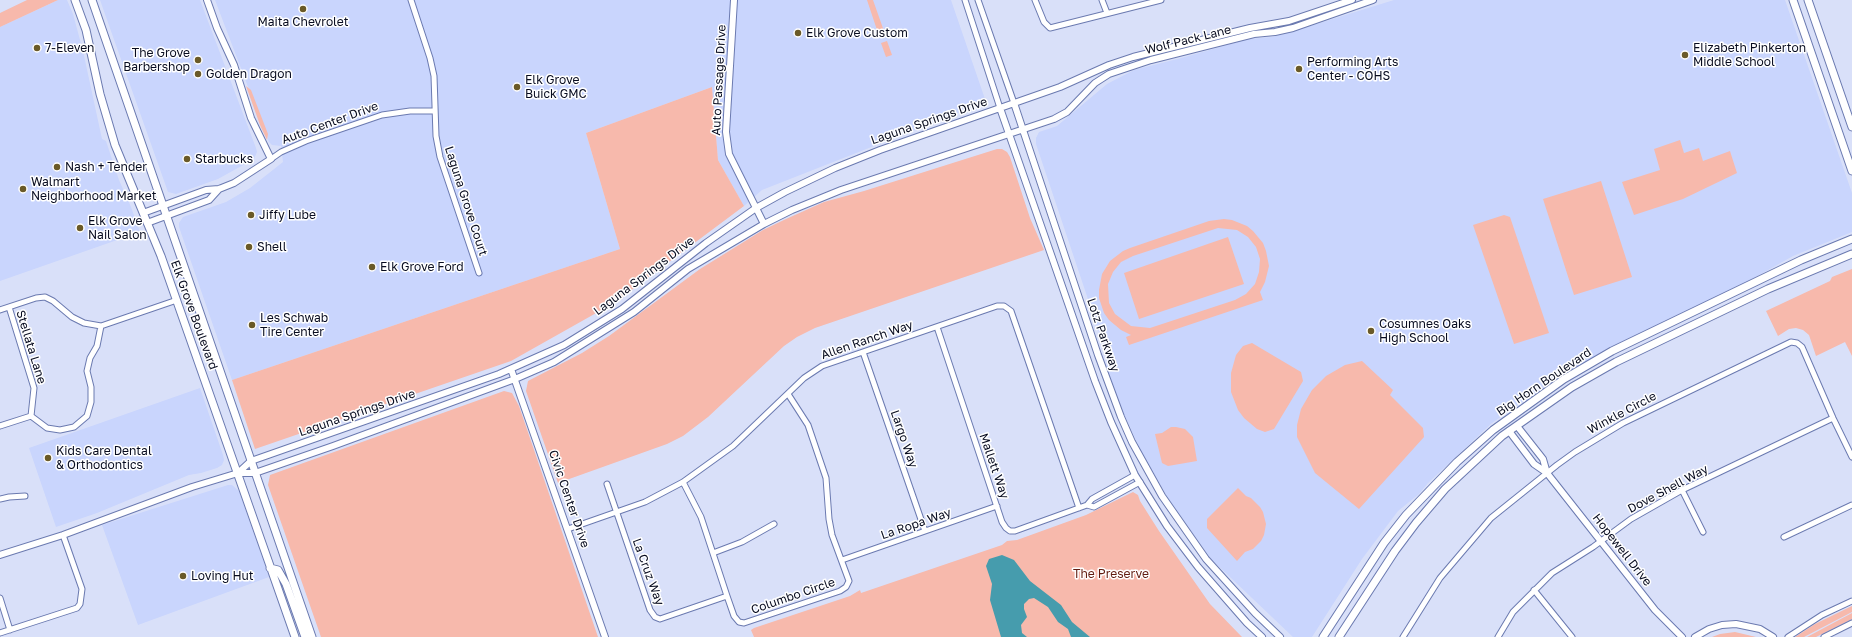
<!DOCTYPE html>
<html>
<head>
<meta charset="utf-8">
<style>
	body { margin:0 }
	canvas { display:block; background:#d9e0f9 }
</style>
</head>
<body>
<canvas width="1852" height="637"></canvas>
<script>
const g = document.querySelector('canvas').getContext('2d');
g.lineJoin = 'round';
function paint(path, color) { g.fillStyle = color; g.fill(path, 'evenodd'); }
const toPath = rows => new Path2D(rows.map(r => 'M' + r).join(''));
function trace(path, color, width, dash) { g.strokeStyle = color; g.lineWidth = width; g.lineCap = dash ? 'butt' : 'round'; g.setLineDash(dash || []); g.stroke(path); }
function drawText(font, color, halo, rows, align = 'center') {
  g.font = font + ' "Golos Text",sans-serif'; g.lineWidth = 3; g.setLineDash([]); g.textBaseline = 'middle'; g.strokeStyle = halo; g.fillStyle = color; for (const [text, x, y, turn = 0] of rows) {
    g.save(); g.translate(x, y); g.rotate((+turn || 0) * Math.PI / 180); g.textAlign = isNaN(turn) ? turn : align; if (halo) g.strokeText(text, 0, 0); g.fillText(text, 0, 0); g.restore();
  }
}
paint(toPath([
	[58,0,67,0,73,14,83,51,102,139,106,141,119,180,131,207,140,232,0,281,0,27],
	[100,0,200,0,256,148,257,152,254,159,218,179,176,194,168,192],
	[215,0,951,0,986,102,762,190,744,206,718,160,712,87,586,133,620,249,232,380,179,227,179,223,183,217,226,202,250,188,283,162,281,146,272,145,269,142],
	[1394,0,1785,0,1852,193,1852,232,1793,256,1745,283,1606,350,1562,374,1492,423,1428,483,1419,494,1398,511,1362,559,1312,637,1293,637,1211,559,1168,498,1141,451,1123,412,1108,372,1104,347,1036,144,1036,138,1039,132,1057,126,1107,84,1134,70,1185,57,1248,39,1272,37,1284,34],
	[200,388,223,455,224,460,222,465,217,468,201,473,189,475,97,513,56,527,29,448],
	[228,485,232,485,239,491,269,577,138,625,102,525]
]), '#c9d5fd');
paint(toPath([
	[27,0,58,0,0,27,0,13],
	[867,0,873,0,885,34,879,36],
	[887,41,892,55,886,57,881,43],
	[246,86,251,90,268,134,267,140,260,125],
	[712,87,718,160,744,206,614,303,511,361,255,449,232,380,620,249,586,133],
	[1680,140,1684,153,1699,148,1703,161,1730,151,1737,173,1683,199,1634,215,1622,182,1660,170,1654,149],
	[997,149,1002,149,1007,152,1010,157,1030,218,1044,250,815,328,797,337,784,346,708,417,683,436,667,444,558,483,526,391,528,381,582,353,609,336,700,269,763,230,786,219,824,202,864,191],
	[1601,181,1632,277,1574,295,1543,199],
	[1504,215,1510,217,1549,333,1514,344,1473,225],
	[1224,219,1232,220,1247,226,1253,231,1263,243,1266,251,1269,266,1265,282,1260,292,1263,300,1129,345,1126,337,1131,335,1121,330,1109,320,1104,313,1099,298,1099,290,1102,274,1110,261,1123,251,1130,248,1209,221],
	[1218,228,1237,230,1248,237,1256,247,1260,259,1259,272,1255,284,1246,294,1235,300,1150,328,1131,326,1115,314,1109,303,1108,284,1113,272,1121,262,1133,256],
	[1228,237,1244,284,1139,319,1124,273],
	[1852,269,1852,356,1845,342,1816,356,1809,335,1803,330,1796,328,1789,329,1778,336,1766,311,1830,281,1832,277],
	[1252,343,1301,372,1303,381,1274,429,1265,432,1257,429,1244,418,1238,410,1231,392,1231,373,1236,355,1243,346],
	[1362,361,1393,390,1390,395,1423,428,1424,437,1359,509,1315,473,1297,437,1297,425,1301,409,1312,390,1326,376,1345,365],
	[504,391,512,393,519,406,598,637,321,637,268,485,270,475],
	[1171,427,1176,427,1185,429,1193,437,1197,461,1168,466,1162,463,1155,434,1162,433],
	[1238,488,1246,496,1251,498,1260,507,1263,512,1266,524,1264,535,1261,541,1253,549,1245,552,1237,561,1207,528,1207,519],
	[1133,492,1138,495,1140,501,1159,531,1210,604,1242,637,754,637,751,630,754,628,850,596,860,590,861,593,1002,545,1007,541,1017,540,1086,515],
	[1852,606,1852,612,1804,637,1795,637,1815,624],
	[1852,613,1852,619,1816,637,1807,637],
	[1735,632,1756,637,1712,637,1720,634]
]), '#f7b9ac');
paint(toPath([
	[1002,555,1014,560,1030,581,1061,605,1072,622,1090,637,1071,637,1068,629,1058,622,1048,607,1034,598,1029,599,1024,604,1024,609,1027,617,1021,625,1022,633,1027,637,1001,637,990,600,992,584,986,566,989,559]
]), '#469cad');
const minor = toPath([
	[411,0,430,58,434,76,436,136,440,157,479,273],
	[965,0,1000,108],
	[978,0,1014,103],
	[1035,0,1044,22,1050,28,1161,0],
	[1102,0,1107,13],
	[271,159,281,152,306,141,382,115,410,111,435,111],
	[9,307,34,388,31,416],
	[0,310,36,298,45,297,53,301,72,317,84,323,101,326,177,300],
	[937,327,1002,522,1006,528,1010,531,1015,531,1087,505,1092,499,1135,475],
	[863,352,925,531],
	[0,426,31,416,47,428,60,430,74,427,87,416,91,402,91,387,87,371,90,358,97,346,101,326],
	[683,482,701,517,727,596,734,616,739,622,744,623,840,591,846,587,849,581,832,535,829,519,826,478,808,425,788,394],
	[607,484,650,610,655,617,660,619,727,596],
	[1682,490,1703,532],
	[0,499,9,497,25,496],
	[1087,505,1094,507,1140,482],
	[568,529,645,502,683,482,733,446,804,378,822,366,997,306,1004,306,1011,311,1079,508],
	[1784,537,1852,505],
	[713,553,742,542,774,524],
	[842,560,997,506],
	[1534,590,1572,637],
	[0,598,10,630],
	[0,633,77,608,80,604,82,589,63,535],
	[1403,637,1440,578,1491,518,1557,465,1575,452,1623,423,1791,342,1797,343,1802,347,1833,418,1852,457],
	[1498,637,1513,612,1552,573,1593,547,1631,519,1682,490,1833,418],
	[1788,637,1822,615,1852,601],
	[1824,637,1852,623]
]);
const tertiary = toPath([
	[734,0,726,132,729,154,764,224],
	[1014,103,1098,355,1121,417,1132,442,1162,496,1206,559,1255,613,1280,637],
	[1000,108,1095,381,1111,422,1135,475,1167,526,1198,567,1247,623,1262,637],
	[143,213,206,190,219,189,234,183,271,159,251,118,234,65,217,28,207,0],
	[147,223,209,200,219,189],
	[511,369,605,637],
	[1517,426,1543,459,1547,473],
	[1509,431,1534,464,1547,473,1655,610,1682,637],
	[238,473,251,461,499,374,564,345,622,309,706,243,756,208,785,192,835,168,880,150,1060,87,1109,65,1133,57,1250,28,1289,21,1352,0],
	[0,555,63,535,192,487,238,473,255,473,333,446,515,379,554,362,634,312,688,269,764,224,792,210,841,190,1054,119,1067,112,1095,83,1109,74,1151,60,1254,34,1275,32,1293,28,1373,0],
	[1695,637,1709,629,1722,625,1736,624,1760,629,1773,637]
]);
const secondary = toPath([
	[75,0,86,30,100,94,115,145,161,256,295,637],
	[92,0,312,637],
	[1793,0,1852,171],
	[1808,0,1852,127],
	[270,568,278,570,286,584,305,637],
	[1323,637,1384,543,1406,515,1457,462,1493,430,1564,379,1612,351,1801,260,1852,239],
	[1339,637,1395,551,1416,523,1445,489,1502,436,1572,387,1616,362,1768,289,1852,254]
]);
trace(minor, '#6b7ab0', 7);
trace(tertiary, '#6b7ab0', 8);
trace(secondary, '#6b7ab0', 9);
trace(minor, '#fff', 5);
trace(tertiary, '#fff', 6);
trace(secondary, '#fff', 7);
for (const [x, y, r, color] of [
	[303,9,4,"#6a5a28"],
	[798,33,4,"#6a5a28"],
	[37,48,4,"#6a5a28"],
	[1685,55,4,"#6a5a28"],
	[198,60,4,"#6a5a28"],
	[1299,69,4,"#6a5a28"],
	[198,74,4,"#6a5a28"],
	[517,87,4,"#6a5a28"],
	[187,159,4,"#6a5a28"],
	[57,167,4,"#6a5a28"],
	[23,189,4,"#6a5a28"],
	[251,215,4,"#6a5a28"],
	[80,228,4,"#6a5a28"],
	[249,247,4,"#6a5a28"],
	[372,267,4,"#6a5a28"],
	[252,325,4,"#6a5a28"],
	[1371,331,4,"#6a5a28"],
	[48,458,4,"#6a5a28"],
	[183,576,4,"#6a5a28"]
]) { const dot = new Path2D(); dot.arc(x, y, r, 0, 2 * Math.PI); g.fillStyle = color; g.fill(dot); trace(dot, '#fff', 1.5); }
drawText('12px', '#070b1f', '#fff', [
	["Maita Chevrolet",303,22,"center"],
	["Elk Grove Custom",806,33],
	["7-Eleven",45,48],
	["Elizabeth Pinkerton",1693,48],
	["Middle School",1693,62],
	["The Grove",190,53,"right"],
	["Barbershop",190,67,"right"],
	["Performing Arts",1307,62],
	["Center - COHS",1307,76],
	["Golden Dragon",206,74],
	["Elk Grove",525,80],
	["Buick GMC",525,94],
	["Starbucks",195,159],
	["Nash + Tender",65,167],
	["Walmart",31,182],
	["Neighborhood Market",31,196],
	["Jiffy Lube",259,215],
	["Elk Grove",88,221],
	["Nail Salon",88,235],
	["Shell",257,247],
	["Elk Grove Ford",380,267],
	["Les Schwab",260,318],
	["Tire Center",260,332],
	["Cosumnes Oaks",1379,324],
	["High School",1379,338],
	["Kids Care Dental",56,451],
	["& Orthodontics",56,465],
	["Loving Hut",191,576]
], 'left');
drawText('12px', '#070b1f', '#fff', [
	["Wolf Pack Lane",1188,40,-14],
	["Auto Passage Drive",719,80,-87],
	["Laguna Springs Drive",929,121,-19],
	["Auto Center Drive",330,123,-20],
	["Laguna Grove Court",466,201,72],
	["Laguna Springs Drive",644,276,-37],
	["Elk Grove Boulevard",194,315,70],
	["Lotz Parkway",1103,335,71],
	["Allen Ranch Way",867,340,-19],
	["Stellata Lane",31,347,73],
	["Big Horn Boulevard",1544,382,-34],
	["Laguna Springs Drive",357,413,-19],
	["Winkle Circle",1622,413,-28],
	["Largo Way",904,439,71],
	["Mallett Way",994,466,71],
	["Dove Shell Way",1668,489,-28],
	["Civic Center Drive",569,499,71],
	["La Ropa Way",916,524,-19],
	["Hopewell Drive",1622,550,52],
	["La Cruz Way",648,572,70],
	["Columbo Circle",793,596,-19]
]);
drawText('12px', '#621c10', '#fff', [
	["The Preserve",1111,574]
]);
</script>
</body>
</html>
